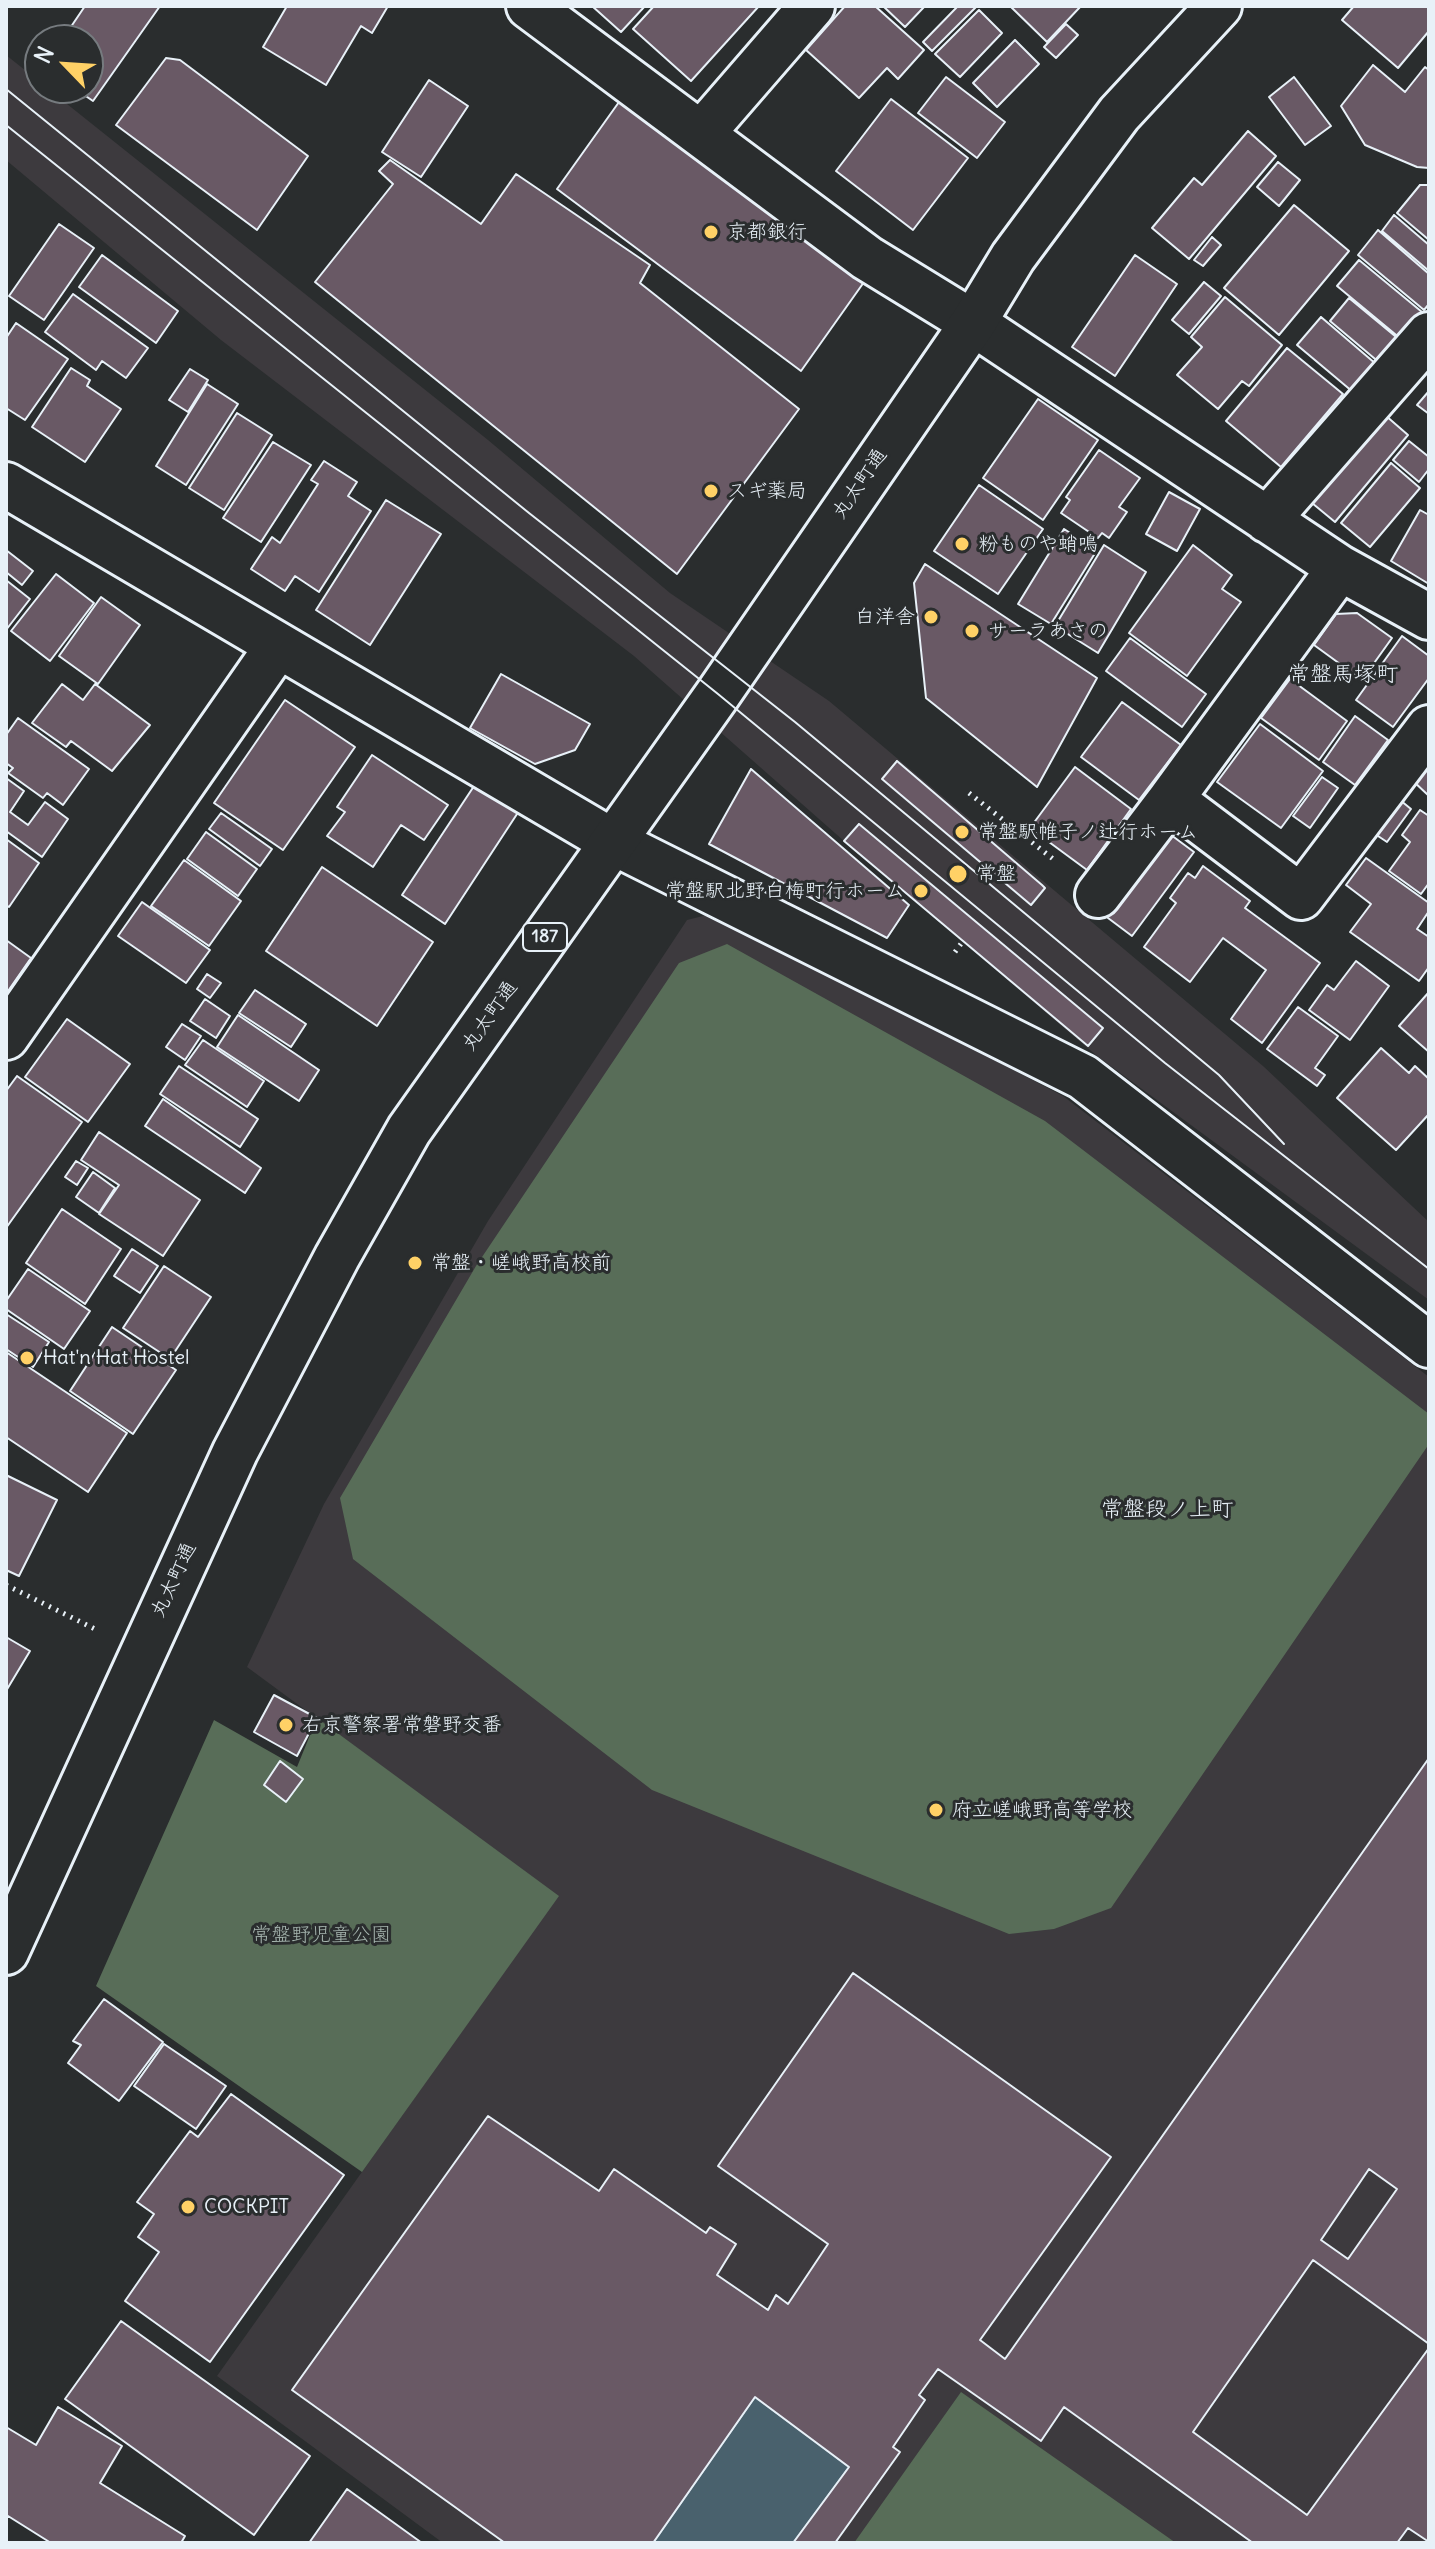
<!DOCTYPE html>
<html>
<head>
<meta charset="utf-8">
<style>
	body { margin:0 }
	#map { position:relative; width:1435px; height:2549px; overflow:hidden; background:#2a2d2e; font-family:Delius,sans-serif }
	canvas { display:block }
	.frame { position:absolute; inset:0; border:8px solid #e8f1f8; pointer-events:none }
	.north { position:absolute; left:24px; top:24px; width:80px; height:80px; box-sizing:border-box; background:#2a2d2e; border:2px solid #767b7f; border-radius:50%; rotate:295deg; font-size:22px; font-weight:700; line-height:32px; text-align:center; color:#e8f1f8 }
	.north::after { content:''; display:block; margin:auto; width:28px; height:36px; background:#ffd166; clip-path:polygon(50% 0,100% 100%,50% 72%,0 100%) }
</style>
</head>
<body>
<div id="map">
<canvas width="1435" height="2549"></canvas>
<div class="frame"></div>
<div class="north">N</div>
</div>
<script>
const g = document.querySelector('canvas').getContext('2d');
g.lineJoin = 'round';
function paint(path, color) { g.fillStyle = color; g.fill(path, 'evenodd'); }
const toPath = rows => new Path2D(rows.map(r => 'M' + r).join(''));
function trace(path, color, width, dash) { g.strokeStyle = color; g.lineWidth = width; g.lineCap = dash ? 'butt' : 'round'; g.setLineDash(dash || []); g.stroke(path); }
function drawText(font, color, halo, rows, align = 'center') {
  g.font = font + ' Delius,"Klee One",sans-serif'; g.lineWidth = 6; g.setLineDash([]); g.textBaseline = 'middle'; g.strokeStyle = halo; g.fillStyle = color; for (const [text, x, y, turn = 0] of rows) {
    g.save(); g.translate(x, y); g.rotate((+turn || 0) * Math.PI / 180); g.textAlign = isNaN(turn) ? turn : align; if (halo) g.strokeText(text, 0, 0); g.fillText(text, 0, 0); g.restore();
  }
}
paint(toPath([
	[6,55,40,82,40,88,47,88,488,440,670,593,829,701,1263,1066,1429,1222,1429,1300,1097,1056,844,841,634,656,221,340,6,160],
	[715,913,1063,1096,1429,1377,1429,2543,443,2543,217,2376,558,1896,247,1667,324,1504,488,1221,687,920]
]), '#3d3a3e');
paint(toPath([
	[727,944,1045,1121,1429,1414,1429,1444,1111,1908,1054,1929,1009,1934,652,1790,353,1559,340,1498,476,1266,679,963],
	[317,1718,559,1896,362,2172,96,1986,214,1720,297,1767],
	[961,2392,1176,2543,854,2543]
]), '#586d58');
const water = toPath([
	[755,2397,849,2467,793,2543,653,2543,755,2397]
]);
paint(water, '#49616d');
trace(water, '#899ba5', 2);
const building = toPath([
	[85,6,160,6,93,101,74,88,88,88,88,40,62,40,85,6],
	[287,6,388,6,372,33,361,26,326,85,263,47,287,6],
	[592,6,645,6,621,32,592,6],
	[654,6,759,6,691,81,633,29,654,6],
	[845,6,875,6,924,50,898,79,887,68,859,98,806,50,845,6],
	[883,6,923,6,924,7,905,27,883,6],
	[958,6,977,6,932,51,923,42,958,6],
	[1010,6,1081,6,1047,42,1010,6],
	[1354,6,1429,6,1429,31,1398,68,1342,20,1354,6],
	[979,10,1002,33,960,77,935,54,979,10],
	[1066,24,1078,35,1056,58,1044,47,1066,24],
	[1015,40,1039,64,997,107,973,83,1015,40],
	[166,58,180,60,308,156,257,230,116,125,166,58],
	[1373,65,1405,92,1425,67,1429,70,1429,168,1417,167,1365,145,1341,106,1373,65],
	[946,77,1005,122,977,158,918,113,946,77],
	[1294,77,1331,126,1305,145,1269,97,1294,77],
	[429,80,468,106,421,177,382,152,429,80],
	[891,99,968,158,913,230,836,171,891,99],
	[619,102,869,275,801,371,557,189,619,102],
	[1248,131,1276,156,1189,259,1152,228,1194,178,1202,185,1248,131],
	[390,160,481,224,516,174,650,265,640,283,799,409,677,574,315,282,393,184,379,171,390,160],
	[1278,162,1300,180,1279,206,1257,187,1278,162],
	[1420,185,1429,185,1429,240,1397,213,1420,185],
	[1294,205,1349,251,1279,335,1224,288,1294,205],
	[1394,215,1429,245,1429,271,1382,231,1394,215],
	[59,224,94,248,44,320,9,296,59,224],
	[1378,230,1429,274,1429,304,1424,310,1358,255,1378,230],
	[1212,237,1221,245,1203,266,1194,260,1212,237],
	[102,255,178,311,156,343,79,287,102,255],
	[1135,255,1177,284,1115,376,1072,347,1135,255],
	[1359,260,1422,312,1401,339,1337,286,1359,260],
	[1204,282,1221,296,1189,334,1172,320,1204,282],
	[73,294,148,348,126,378,102,361,96,370,45,332,73,294],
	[1225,297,1282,345,1249,386,1242,381,1218,409,1177,375,1202,347,1191,337,1225,297],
	[1349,298,1401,341,1381,364,1330,321,1349,298],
	[1321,317,1376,364,1353,392,1297,345,1321,317],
	[16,323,68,359,25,420,6,408,6,338,16,323],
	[1287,348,1343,394,1281,467,1226,421,1287,348],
	[71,368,90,380,87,386,121,409,85,462,32,427,71,368],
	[190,369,208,380,188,412,169,400,190,369],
	[207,384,238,404,186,485,156,466,207,384],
	[1429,391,1429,414,1417,405,1429,391],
	[1038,399,1098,440,1043,520,983,478,1038,399],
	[237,413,272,435,224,510,189,488,237,413],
	[1385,415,1408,435,1335,522,1312,503,1385,415],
	[1409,441,1429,457,1429,469,1419,482,1393,460,1409,441],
	[273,442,311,465,261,542,223,518,273,442],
	[1099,450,1140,478,1119,507,1127,512,1109,538,1102,533,1098,538,1061,513,1070,500,1066,497,1099,450],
	[324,461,357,482,348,496,371,511,319,592,295,576,285,591,251,569,272,537,280,543,318,484,311,480,324,461],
	[1391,463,1420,488,1370,547,1341,523,1391,463],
	[979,485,1043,529,998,594,934,551,979,485],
	[1169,492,1200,509,1177,551,1146,534,1169,492],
	[386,500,441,534,370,645,316,610,386,500],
	[1420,510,1429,515,1429,584,1391,561,1420,510],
	[1064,529,1097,550,1051,624,1018,604,1064,529],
	[1104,545,1146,572,1098,653,1055,626,1104,545],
	[1193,545,1232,575,1222,589,1241,602,1187,676,1129,633,1193,545],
	[6,550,33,571,22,585,6,572,6,550],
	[925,564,1097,678,1037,787,926,698,914,583,925,564],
	[56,574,94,603,50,661,11,631,56,574],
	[6,580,30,599,6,630,6,580],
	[101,597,140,625,98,684,59,656,101,597],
	[1357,613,1392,638,1362,680,1314,645,1336,614,1357,613],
	[1402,636,1429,656,1429,678,1393,727,1356,700,1402,636],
	[1130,638,1206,694,1182,727,1106,671,1130,638],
	[501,674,590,724,575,750,535,764,470,728,501,674],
	[1290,679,1347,721,1319,760,1261,718,1290,679],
	[62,684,83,700,95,684,150,725,112,771,71,741,66,747,32,723,62,684],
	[285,700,355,747,283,850,214,803,285,700],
	[1122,702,1181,745,1139,800,1081,757,1122,702],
	[1355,716,1388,740,1355,785,1323,762,1355,716],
	[18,718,89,769,63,805,47,793,43,798,8,773,13,768,6,763,6,735,18,718],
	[1260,724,1323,771,1281,828,1217,782,1260,724],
	[372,755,448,805,424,840,401,825,373,867,327,836,345,812,337,807,372,755],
	[897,761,1042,885,1045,888,1031,905,882,779,897,761],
	[1429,761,1429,796,1412,780,1429,761],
	[1075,767,1131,809,1087,870,1030,828,1075,767],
	[751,769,909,905,887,938,709,844,751,769],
	[1322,777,1338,788,1310,828,1293,816,1322,777],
	[6,778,24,791,10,812,28,825,45,802,68,819,42,857,6,831,6,778],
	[476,783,519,811,445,924,402,895,476,783],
	[1400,800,1411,809,1387,842,1375,834,1400,800],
	[1420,810,1429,816,1429,883,1421,894,1389,871,1410,842,1402,835,1420,810],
	[221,813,272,849,260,866,209,829,221,813],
	[859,824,1103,1028,1088,1046,844,841,859,824],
	[206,832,257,869,238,896,187,859,206,832],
	[1167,832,1194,852,1132,936,1104,915,1167,832],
	[6,839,39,863,9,907,6,905,6,839],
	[1366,858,1429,903,1429,911,1417,929,1429,937,1429,967,1419,981,1350,932,1371,904,1346,885,1366,858],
	[184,860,241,901,209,946,151,906,184,860],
	[1203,866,1250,901,1245,908,1320,963,1262,1043,1231,1019,1266,970,1223,938,1190,982,1144,947,1176,903,1170,898,1188,873,1195,878,1203,866],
	[322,867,433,942,377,1026,266,951,322,867],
	[142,902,210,950,186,983,118,936,142,902],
	[6,940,31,958,6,994,6,940],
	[1356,961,1389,986,1350,1040,1309,1010,1327,985,1334,990,1356,961],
	[207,974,221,983,210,998,197,989,207,974],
	[255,990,306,1024,291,1047,239,1013,255,990],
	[1429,992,1429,1052,1399,1026,1429,992],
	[205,999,230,1016,216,1038,190,1021,205,999],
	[1298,1007,1338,1036,1315,1068,1325,1075,1317,1086,1267,1049,1298,1007],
	[238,1015,319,1070,299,1101,217,1047,238,1015],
	[67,1019,130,1064,88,1122,25,1077,67,1019],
	[182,1024,201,1036,185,1060,166,1047,182,1024],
	[203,1040,264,1081,247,1107,185,1065,203,1040],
	[1381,1048,1409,1073,1415,1066,1429,1079,1429,1114,1396,1150,1337,1098,1381,1048],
	[179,1066,258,1119,240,1147,160,1094,179,1066],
	[17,1076,82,1122,6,1228,6,1091,17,1076],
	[163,1099,261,1168,245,1193,145,1126,163,1099],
	[99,1132,200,1200,163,1256,99,1214,119,1185,81,1160,99,1132],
	[76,1161,88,1168,77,1185,65,1177,76,1161],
	[93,1172,115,1188,99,1213,76,1197,93,1172],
	[62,1209,121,1249,85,1304,26,1263,62,1209],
	[132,1249,158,1266,140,1293,114,1276,132,1249],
	[164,1266,211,1297,170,1359,123,1328,164,1266],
	[28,1269,90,1311,64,1349,6,1309,6,1301,28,1269],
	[6,1314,49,1342,33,1367,6,1349,6,1314],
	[112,1327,176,1370,133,1434,70,1391,112,1327],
	[6,1352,127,1433,88,1492,6,1437,6,1352],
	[6,1475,57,1500,19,1576,6,1570,6,1475],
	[6,1637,30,1651,6,1691,6,1637],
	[274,1695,317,1718,297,1756,254,1732,274,1695],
	[1429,1758,1429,2344,1313,2260,1193,2432,1307,2515,1429,2348,1429,2542,1408,2528,1397,2543,1253,2543,1064,2407,1041,2441,938,2369,919,2395,925,2400,893,2447,900,2452,835,2543,793,2543,849,2467,755,2397,653,2543,505,2543,292,2390,488,2116,599,2191,614,2169,706,2233,710,2227,736,2244,717,2275,768,2310,776,2295,788,2304,828,2244,718,2166,853,1973,1111,2157,980,2340,1005,2359,1429,1758],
	[1369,2169,1397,2189,1348,2259,1321,2240,1369,2169],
	[280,1761,303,1779,286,1802,264,1785,280,1761],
	[104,1999,163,2042,119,2101,68,2063,81,2045,73,2041,104,1999],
	[164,2044,226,2086,196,2129,134,2086,164,2044],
	[231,2094,344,2175,210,2362,125,2301,159,2252,138,2237,154,2214,137,2202,190,2131,198,2137,231,2094],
	[121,2321,310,2456,254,2535,65,2399,121,2321],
	[58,2407,122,2446,100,2483,185,2536,181,2543,51,2543,8,2516,6,2519,6,2427,36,2445,58,2407],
	[347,2489,422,2543,309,2543,347,2489]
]);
paint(building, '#695965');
trace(building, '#e8f1f8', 2);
const minor = toPath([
	[529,6,867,258,973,323,1340,568,1429,617],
	[702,133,812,6],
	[6,485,613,842,1083,1077,1429,1345],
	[1267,520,1429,335],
	[1340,568,1171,799,1301,897,1429,728],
	[1098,895,1171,799],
	[6,1037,278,646]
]);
const major = toPath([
	[6,1952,235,1452,337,1257,409,1130,718,694,973,323,1013,257,1119,114,1219,6]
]);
trace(minor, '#e8f1f8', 50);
trace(major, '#e8f1f8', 50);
trace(toPath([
	[969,793,1057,862],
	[955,952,963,941],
	[6,1585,95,1629]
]), '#e8f1f8', 5, [2, 6]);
trace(minor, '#2a2d2e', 44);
trace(major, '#2a2d2e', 44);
trace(toPath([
	[6,89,529,513,795,722,1219,1075,1284,1144],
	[6,125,718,694,1165,1063,1429,1269]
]), '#e8f1f8', 2);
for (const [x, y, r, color] of [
	[711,232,8,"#ffd166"],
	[711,491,8,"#ffd166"],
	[962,544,8,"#ffd166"],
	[931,617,8,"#ffd166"],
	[972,631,8,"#ffd166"],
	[962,832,8,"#ffd166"],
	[958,874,10,"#ffd166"],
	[921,891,8,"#ffd166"],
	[415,1263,8,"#ffd166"],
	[27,1358,8,"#ffd166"],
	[286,1725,8,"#ffd166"],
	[936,1810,8,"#ffd166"],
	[188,2207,8,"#ffd166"]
]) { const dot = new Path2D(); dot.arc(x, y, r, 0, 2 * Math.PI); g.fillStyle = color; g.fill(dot); trace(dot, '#2a2d2e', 3); }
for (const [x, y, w] of [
	[545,937,44]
]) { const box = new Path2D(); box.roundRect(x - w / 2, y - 14, w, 28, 6); g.fillStyle = '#2a2d2e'; g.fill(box); trace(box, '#e8f1f8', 2); }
drawText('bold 18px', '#e8f1f8', null, [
	["187",545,937]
]);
drawText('20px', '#e8f1f8', '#2a2d2e', [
	["京都銀行",727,232],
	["スギ薬局",727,491],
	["粉ものや蛸鳴",978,544],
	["白洋舎",915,617,"right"],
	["サーラあさの",988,631],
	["常盤駅帷子ノ辻行ホーム",978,832],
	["常盤",976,874],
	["常盤駅北野白梅町行ホーム",905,891,"right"],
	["常盤・嵯峨野高校前",431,1263],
	["Hat'n Hat Hostel",43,1358],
	["右京警察署常磐野交番",302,1725],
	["府立嵯峨野高等学校",952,1810],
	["COCKPIT",204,2207]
], 'left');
drawText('20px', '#e8f1f8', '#2a2d2e', [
	["丸太町通",860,484,-56],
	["丸太町通",490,1016,-55],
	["丸太町通",174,1580,-65]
]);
drawText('20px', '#a7b6b0', '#2a2d2e', [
	["常盤野児童公園",321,1935]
]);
drawText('22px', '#e8f1f8', '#2a2d2e', [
	["常盤馬塚町",1343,675],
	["常盤段ノ上町",1167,1510]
]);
</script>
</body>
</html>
